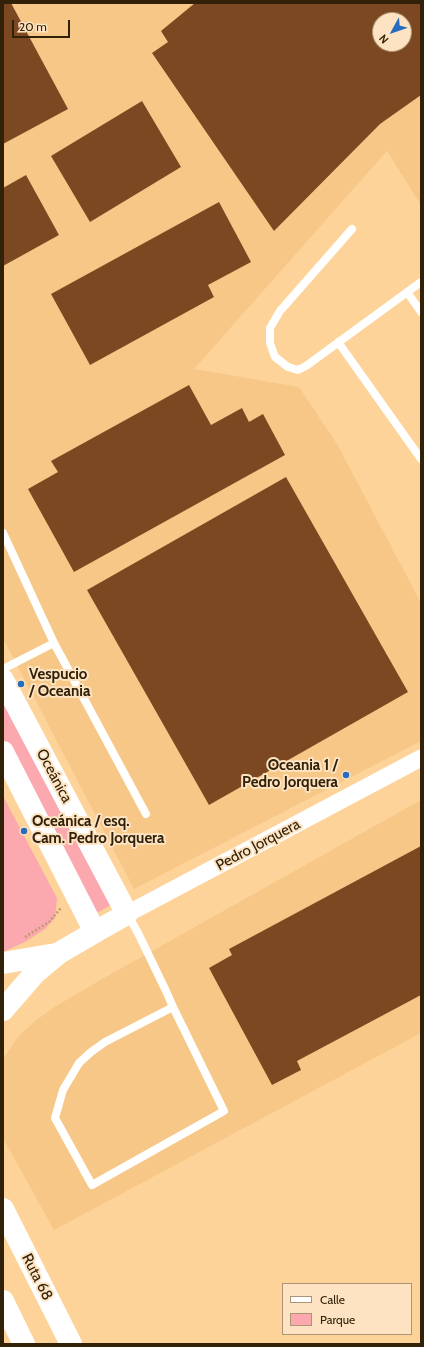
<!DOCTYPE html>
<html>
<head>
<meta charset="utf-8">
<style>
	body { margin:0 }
	#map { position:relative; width:424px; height:1347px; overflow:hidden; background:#fed399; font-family:Cabin,sans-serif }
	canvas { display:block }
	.frame { position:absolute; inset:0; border:4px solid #312109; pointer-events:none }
	.legend { position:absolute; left:282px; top:1283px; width:130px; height:52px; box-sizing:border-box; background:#fde3c1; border:1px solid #ab9577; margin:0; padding:5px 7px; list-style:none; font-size:12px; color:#312109 }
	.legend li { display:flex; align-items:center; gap:8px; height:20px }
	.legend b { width:20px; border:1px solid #ab9577 }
	.north { position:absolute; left:372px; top:12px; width:40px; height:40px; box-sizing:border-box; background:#fde3c1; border:1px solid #ab9577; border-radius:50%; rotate:230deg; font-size:11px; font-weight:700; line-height:16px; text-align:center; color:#312109 }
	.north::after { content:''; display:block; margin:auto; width:14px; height:18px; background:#266dbe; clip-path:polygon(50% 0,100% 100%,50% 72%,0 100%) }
	.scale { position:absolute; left:12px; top:20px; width:58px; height:18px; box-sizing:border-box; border:2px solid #312109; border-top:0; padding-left:5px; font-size:12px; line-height:14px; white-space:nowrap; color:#312109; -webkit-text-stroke:3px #fde3c1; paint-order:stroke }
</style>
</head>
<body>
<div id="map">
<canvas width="424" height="1347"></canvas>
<div class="frame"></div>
<ul class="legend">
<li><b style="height:5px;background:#fff"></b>Calle</li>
<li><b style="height:11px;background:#fca8af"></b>Parque</li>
</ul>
<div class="north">N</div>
<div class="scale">20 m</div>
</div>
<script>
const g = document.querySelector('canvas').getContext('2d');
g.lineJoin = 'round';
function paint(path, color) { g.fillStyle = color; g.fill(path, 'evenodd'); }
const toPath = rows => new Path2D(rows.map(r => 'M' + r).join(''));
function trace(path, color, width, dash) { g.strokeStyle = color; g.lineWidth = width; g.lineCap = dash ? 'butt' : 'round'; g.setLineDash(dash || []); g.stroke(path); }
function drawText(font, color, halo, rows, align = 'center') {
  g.font = font + ' Cabin,sans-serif'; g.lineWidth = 4; g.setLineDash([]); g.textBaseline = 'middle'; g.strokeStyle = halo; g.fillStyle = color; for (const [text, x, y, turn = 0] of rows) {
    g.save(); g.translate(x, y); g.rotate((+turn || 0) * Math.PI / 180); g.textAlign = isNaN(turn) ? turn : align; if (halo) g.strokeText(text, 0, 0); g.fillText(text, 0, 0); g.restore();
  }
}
paint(toPath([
	[3,3,421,3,421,205,387,151,194,369,299,387,337,444,421,603,421,741,134,889,3,638],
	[380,20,404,20,404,44,380,44],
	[421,800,421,1033,54,1230,3,1138,3,1059,18,1037,34,1022,56,1006,104,978]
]), '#f6c786');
paint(toPath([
	[3,689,115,903,80,922,3,772],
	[3,796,57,898,55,918,45,929,25,942,3,952]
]), '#fca8af');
paint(toPath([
	[3,3,11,3,68,109,3,144],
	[195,3,421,3,421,95,380,124,274,231,152,53,168,42,161,31],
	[380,20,404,20,404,44,380,44],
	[142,101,181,167,90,222,51,156],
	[26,175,59,235,3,266,3,188],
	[219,202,251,262,208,285,214,297,90,365,51,294],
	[189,385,211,425,242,408,249,422,263,414,285,455,74,572,28,489,58,472,51,461],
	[286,477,408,692,209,805,87,590],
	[421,846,421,995,297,1061,301,1070,272,1085,209,968,232,955,229,949]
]), '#7c4822');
trace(toPath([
	[25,937,49,922,61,908]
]), '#bf9c6d', 2.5, [2, 2]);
trace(toPath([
	[352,229,280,311,270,328,270,343,275,357,288,367,298,370,306,366,421,282],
	[407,292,421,312],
	[338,342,421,459],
	[3,533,54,643,146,814],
	[3,669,54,643],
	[128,915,139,935,166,991,173,1007,224,1111,92,1185,55,1118,63,1090,79,1063,91,1052,105,1042,173,1007]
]), '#fff', 8);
trace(toPath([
	[127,914,421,758]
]), '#fff', 17);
trace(toPath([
	[3,680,127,914,95,932,3,752]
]), '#fff', 22);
trace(toPath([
	[3,963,56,954],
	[3,1010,35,973,59,953,95,932],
	[3,1209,71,1344],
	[3,1301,24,1344]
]), '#fff', 22);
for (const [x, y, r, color] of [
	[21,684,4,"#266dbe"],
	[346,775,4,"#266dbe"],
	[24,831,4,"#266dbe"]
]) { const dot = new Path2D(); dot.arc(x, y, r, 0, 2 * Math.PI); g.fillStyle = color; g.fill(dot); trace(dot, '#fde3c1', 1.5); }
drawText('bold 15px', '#312109', '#fde3c1', [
	["Vespucio",29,675],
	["/ Oceania",29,692],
	["Oceania 1 /",338,766,"right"],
	["Pedro Jorquera",338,783,"right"],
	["Oceánica / esq.",32,822],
	["Cam. Pedro Jorquera",32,839]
], 'left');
drawText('15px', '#312109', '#fde3c1', [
	["Oceánica",54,776,62],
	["Pedro Jorquera",258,845,-28],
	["Ruta 68",37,1277,63]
]);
</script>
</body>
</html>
